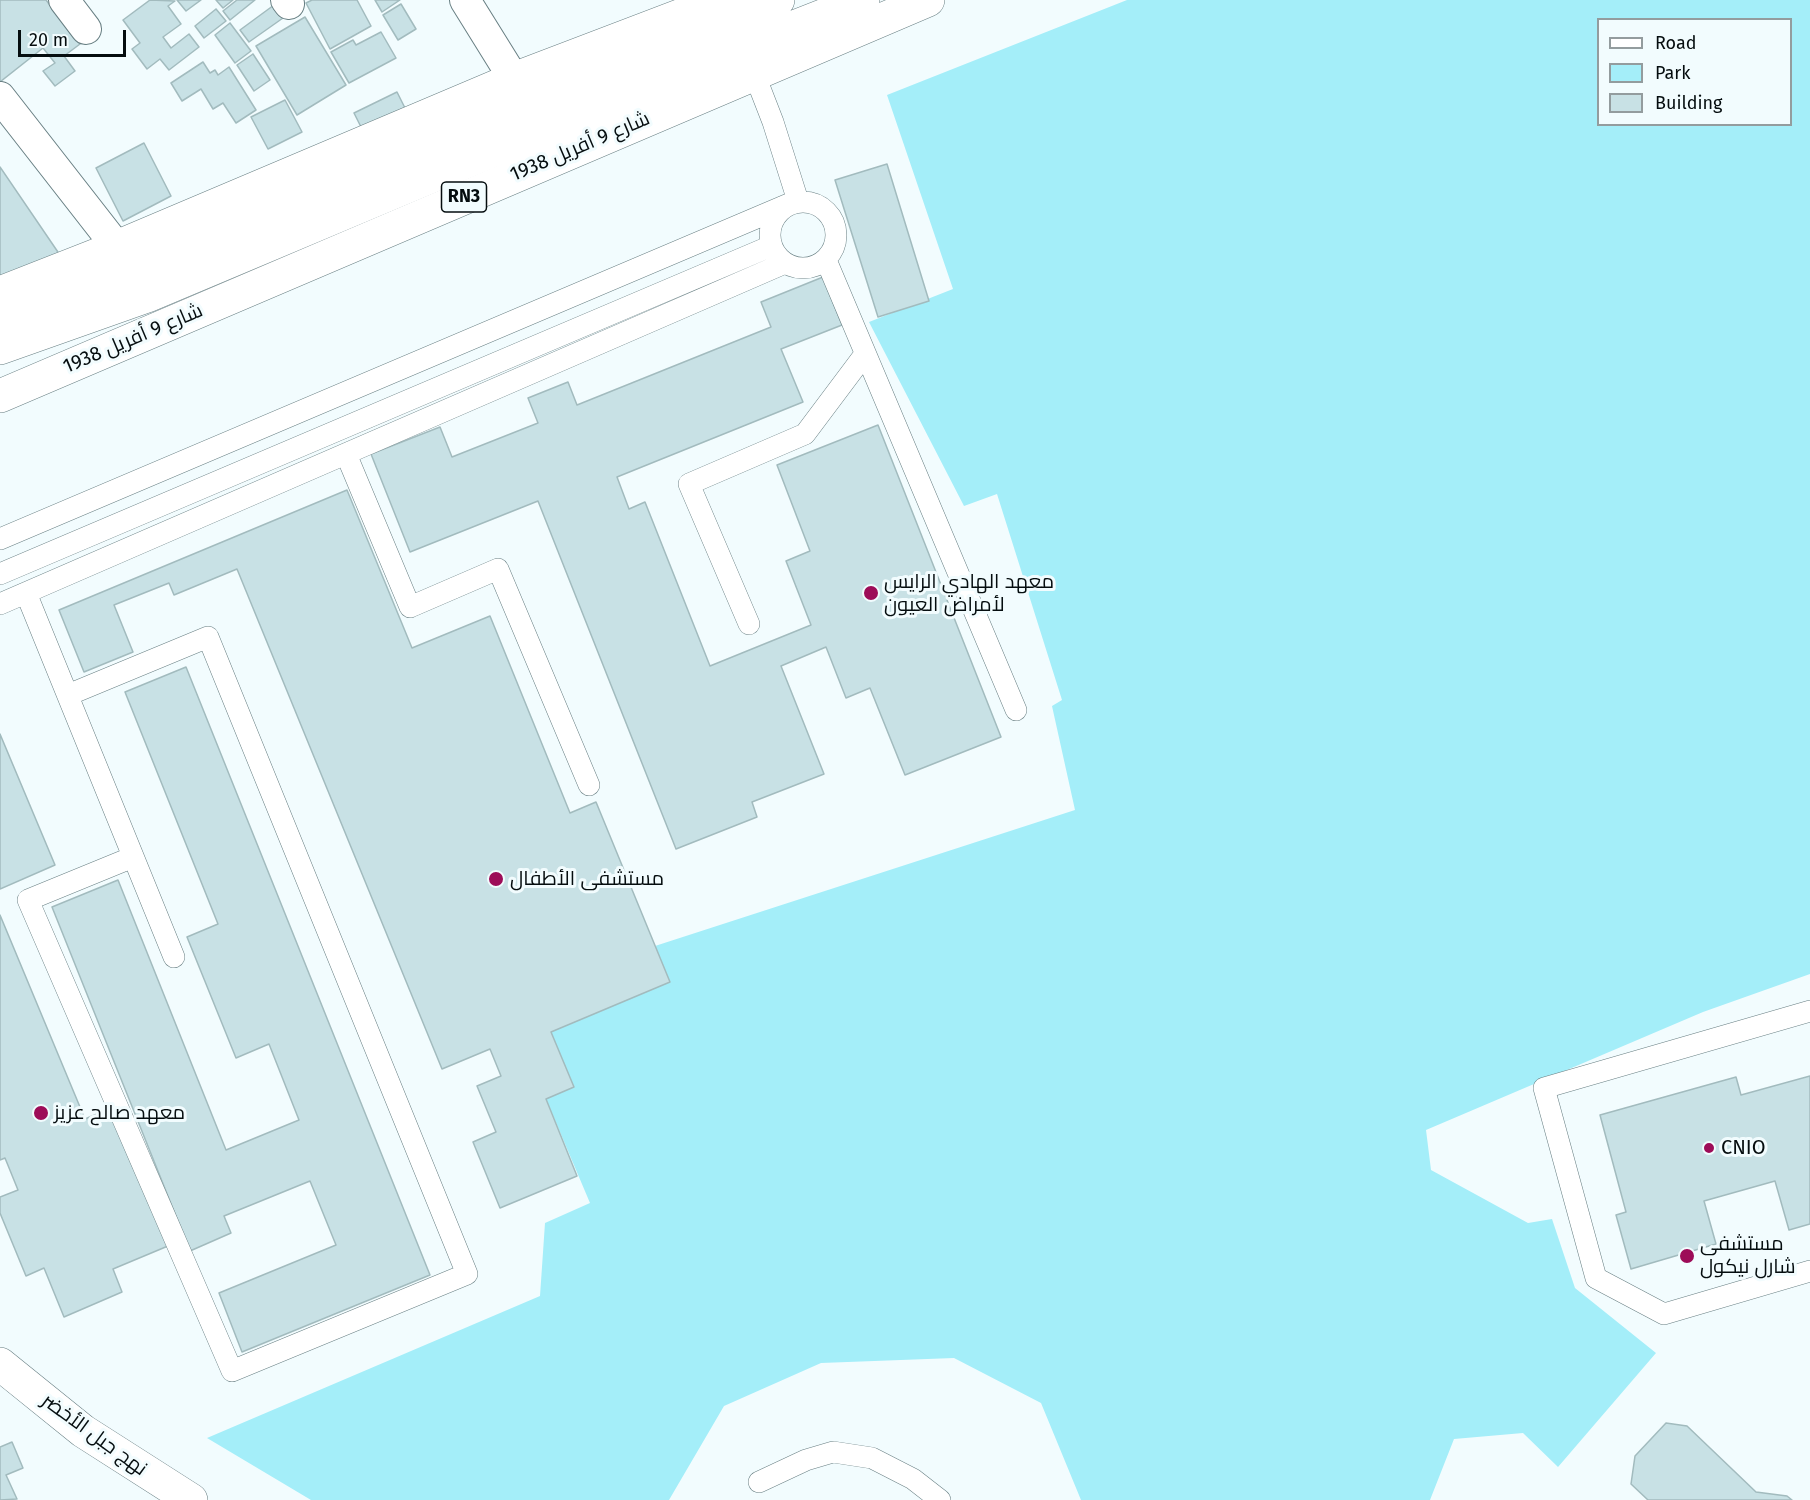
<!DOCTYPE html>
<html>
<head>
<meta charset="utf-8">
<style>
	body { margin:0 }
	#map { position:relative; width:1810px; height:1500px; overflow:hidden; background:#f2fcfe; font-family:"Fira Sans",sans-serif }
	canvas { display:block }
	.legend { position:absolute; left:1597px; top:18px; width:195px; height:108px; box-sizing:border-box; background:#f2fcfe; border:2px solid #939c9e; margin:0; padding:8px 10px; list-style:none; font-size:18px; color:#050d0f }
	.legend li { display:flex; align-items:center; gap:12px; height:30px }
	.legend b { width:30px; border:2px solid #939c9e }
	.scale { position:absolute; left:18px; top:30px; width:108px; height:27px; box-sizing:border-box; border:3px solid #050d0f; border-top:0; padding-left:8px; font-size:18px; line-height:21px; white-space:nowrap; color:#050d0f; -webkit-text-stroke:4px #f2fcfe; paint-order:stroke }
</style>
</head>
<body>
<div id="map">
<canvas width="1810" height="1500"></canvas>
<ul class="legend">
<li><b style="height:8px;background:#fff"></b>Road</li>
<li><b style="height:16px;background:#a4eef9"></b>Park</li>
<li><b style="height:16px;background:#c8e1e5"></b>Building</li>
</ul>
<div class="scale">20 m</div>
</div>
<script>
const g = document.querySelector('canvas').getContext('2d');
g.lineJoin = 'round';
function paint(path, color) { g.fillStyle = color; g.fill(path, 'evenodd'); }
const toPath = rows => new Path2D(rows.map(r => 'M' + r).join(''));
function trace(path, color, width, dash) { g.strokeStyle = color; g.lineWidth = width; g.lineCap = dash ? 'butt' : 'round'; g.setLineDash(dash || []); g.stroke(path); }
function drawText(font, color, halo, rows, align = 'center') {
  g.font = font + ' "Fira Sans",Cairo,sans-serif'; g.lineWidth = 6; g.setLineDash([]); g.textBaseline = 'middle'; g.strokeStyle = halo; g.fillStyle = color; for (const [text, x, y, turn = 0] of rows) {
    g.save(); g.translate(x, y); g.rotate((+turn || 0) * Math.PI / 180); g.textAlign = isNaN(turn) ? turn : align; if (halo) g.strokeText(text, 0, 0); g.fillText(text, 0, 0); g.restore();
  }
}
paint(toPath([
	[1127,0,1810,0,1810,974,1703,1012,1426,1130,1431,1170,1528,1223,1552,1219,1575,1288,1656,1353,1558,1467,1523,1433,1454,1439,1430,1500,1081,1500,1041,1403,954,1358,821,1363,724,1406,669,1500,311,1500,207,1438,540,1296,545,1223,590,1203,546,1099,574,1087,551,1032,670,982,655,946,1075,810,1052,706,1062,700,997,494,964,506,869,322,953,289,887,95],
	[1598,20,1790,20,1790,124,1598,124]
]), '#a4eef9');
const building = toPath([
	[0,0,46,0,80,44,64,56,75,71,55,86,43,71,55,63,43,48,0,82,0,0],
	[150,0,175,1,168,6,181,24,163,37,171,48,189,34,199,47,169,70,160,59,147,69,132,49,140,43,123,20,150,0],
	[177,0,201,0,186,11,177,0],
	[216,0,233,0,223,8,216,0],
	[237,0,255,0,230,20,223,11,237,0],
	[312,0,357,0,371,26,330,49,306,3,312,0],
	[375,0,400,0,382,12,375,0],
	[401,4,416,29,398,40,383,15,401,4],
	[274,5,283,18,249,42,240,30,274,5],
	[216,9,226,21,204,38,195,26,216,9],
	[305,17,346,85,297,115,256,46,305,17],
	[230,23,251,51,235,63,215,35,230,23],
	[381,32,396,58,349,83,331,52,353,40,356,45,381,32],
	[253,54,270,80,254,91,237,65,253,54],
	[203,62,210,73,215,70,218,75,229,67,256,110,236,123,223,103,213,109,201,89,182,101,171,83,203,62],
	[397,92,408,114,365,135,354,113,397,92],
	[285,100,302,132,268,149,251,117,285,100],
	[144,143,171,196,123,221,96,168,144,143],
	[887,164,929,301,878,317,835,180,887,164],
	[0,167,62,258,0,290,0,167],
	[823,277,842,325,781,349,803,402,617,477,629,509,645,502,710,666,811,625,786,561,810,551,777,465,878,425,1001,737,905,775,870,688,846,698,826,647,781,666,824,774,752,802,757,817,676,849,538,501,410,552,371,454,440,427,452,457,538,423,528,398,568,382,577,405,771,327,761,302,823,277],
	[347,490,412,648,490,616,570,813,596,802,670,982,551,1032,574,1087,546,1099,577,1176,500,1208,473,1142,496,1132,477,1086,501,1076,490,1049,442,1069,237,569,174,595,169,583,114,605,133,652,84,672,59,610,347,490],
	[186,667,430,1275,242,1352,219,1293,336,1245,310,1181,224,1216,231,1233,190,1251,52,907,118,880,226,1150,299,1120,269,1044,236,1058,187,937,218,924,125,692,186,667],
	[0,734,55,865,0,889,0,734],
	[0,915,85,1119,111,1108,168,1246,113,1269,122,1292,64,1317,44,1268,26,1276,0,1213,0,1197,18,1190,5,1158,0,1160,0,915],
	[1810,1076,1810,1224,1789,1230,1775,1181,1704,1201,1716,1244,1631,1269,1616,1215,1626,1212,1600,1115,1736,1077,1741,1095,1810,1076],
	[1666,1423,1687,1426,1756,1492,1787,1496,1792,1500,1648,1500,1631,1484,1635,1456,1666,1423],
	[12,1442,23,1468,6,1475,17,1499,0,1500,0,1447,12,1442]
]);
paint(building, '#c8e1e5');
trace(building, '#a2bbbe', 1.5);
const service = toPath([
	[754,73,773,122,798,201],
	'770 235a33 33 0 1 1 66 0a33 33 0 1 1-66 0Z',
	[826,260,1016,710],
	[346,454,410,607,498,569,589,785],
	[0,539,789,204],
	[0,574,771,246],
	[26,593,174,957],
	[0,604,785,263],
	[749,624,689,484,805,434,865,354],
	[68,695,208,637,467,1274,232,1371,28,900,133,857],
	[1810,1011,1544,1088,1596,1278,1664,1314,1810,1271],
	[759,1482,806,1460,833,1452,872,1458,913,1479,940,1500]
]);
const pedestrian = toPath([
	[64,0,86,29],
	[286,0,289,4],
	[465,0,514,79],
	[0,97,117,247]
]);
const tertiary = toPath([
	[0,1364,83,1431,191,1500]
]);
const secondary = toPath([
	[0,324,130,274,778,0],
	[0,348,147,296,687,69,863,0]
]);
const primary = toPath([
	[0,293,117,247,514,79,721,0],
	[0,396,928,0]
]);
trace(service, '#687f83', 22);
trace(pedestrian, '#687f83', 32);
trace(tertiary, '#687f83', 34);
trace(secondary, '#687f83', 34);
trace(primary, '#687f83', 34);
trace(service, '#fff', 21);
trace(pedestrian, '#fff', 30);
trace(tertiary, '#fff', 33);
trace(secondary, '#fff', 33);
trace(primary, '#fff', 33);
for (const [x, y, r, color] of [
	[871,593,8,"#9d0c58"],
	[496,879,8,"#9d0c58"],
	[41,1113,8,"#9d0c58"],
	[1709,1148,6,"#9d0c58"],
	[1687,1256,8,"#9d0c58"]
]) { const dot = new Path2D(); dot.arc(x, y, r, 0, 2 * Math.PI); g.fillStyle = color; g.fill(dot); trace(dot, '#f2fcfe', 2); }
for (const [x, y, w] of [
	[464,197,45]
]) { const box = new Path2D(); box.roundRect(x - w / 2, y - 15, w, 30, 4.5); g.fillStyle = '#f2fcfe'; g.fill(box); trace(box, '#050d0f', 1.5); }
drawText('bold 18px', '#050d0f', null, [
	["RN3",464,197]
]);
drawText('20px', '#050d0f', '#f2fcfe', [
	["شارع 9 أفريل 1938",580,147,-23],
	["شارع 9 أفريل 1938",133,339,-23],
	["نهج جبل الأخضر",94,1435,36]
]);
drawText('20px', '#050d0f', '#f2fcfe', [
	["معهد الهادي الرايس",884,582],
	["لأمراض العيون",884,605],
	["مستشفى الأطفال",510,879],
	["معهد صالح عزيز",54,1113],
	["CNIO",1721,1148],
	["مستشفى",1700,1244],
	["شارل نيكول",1700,1267]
], 'left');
</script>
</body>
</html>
